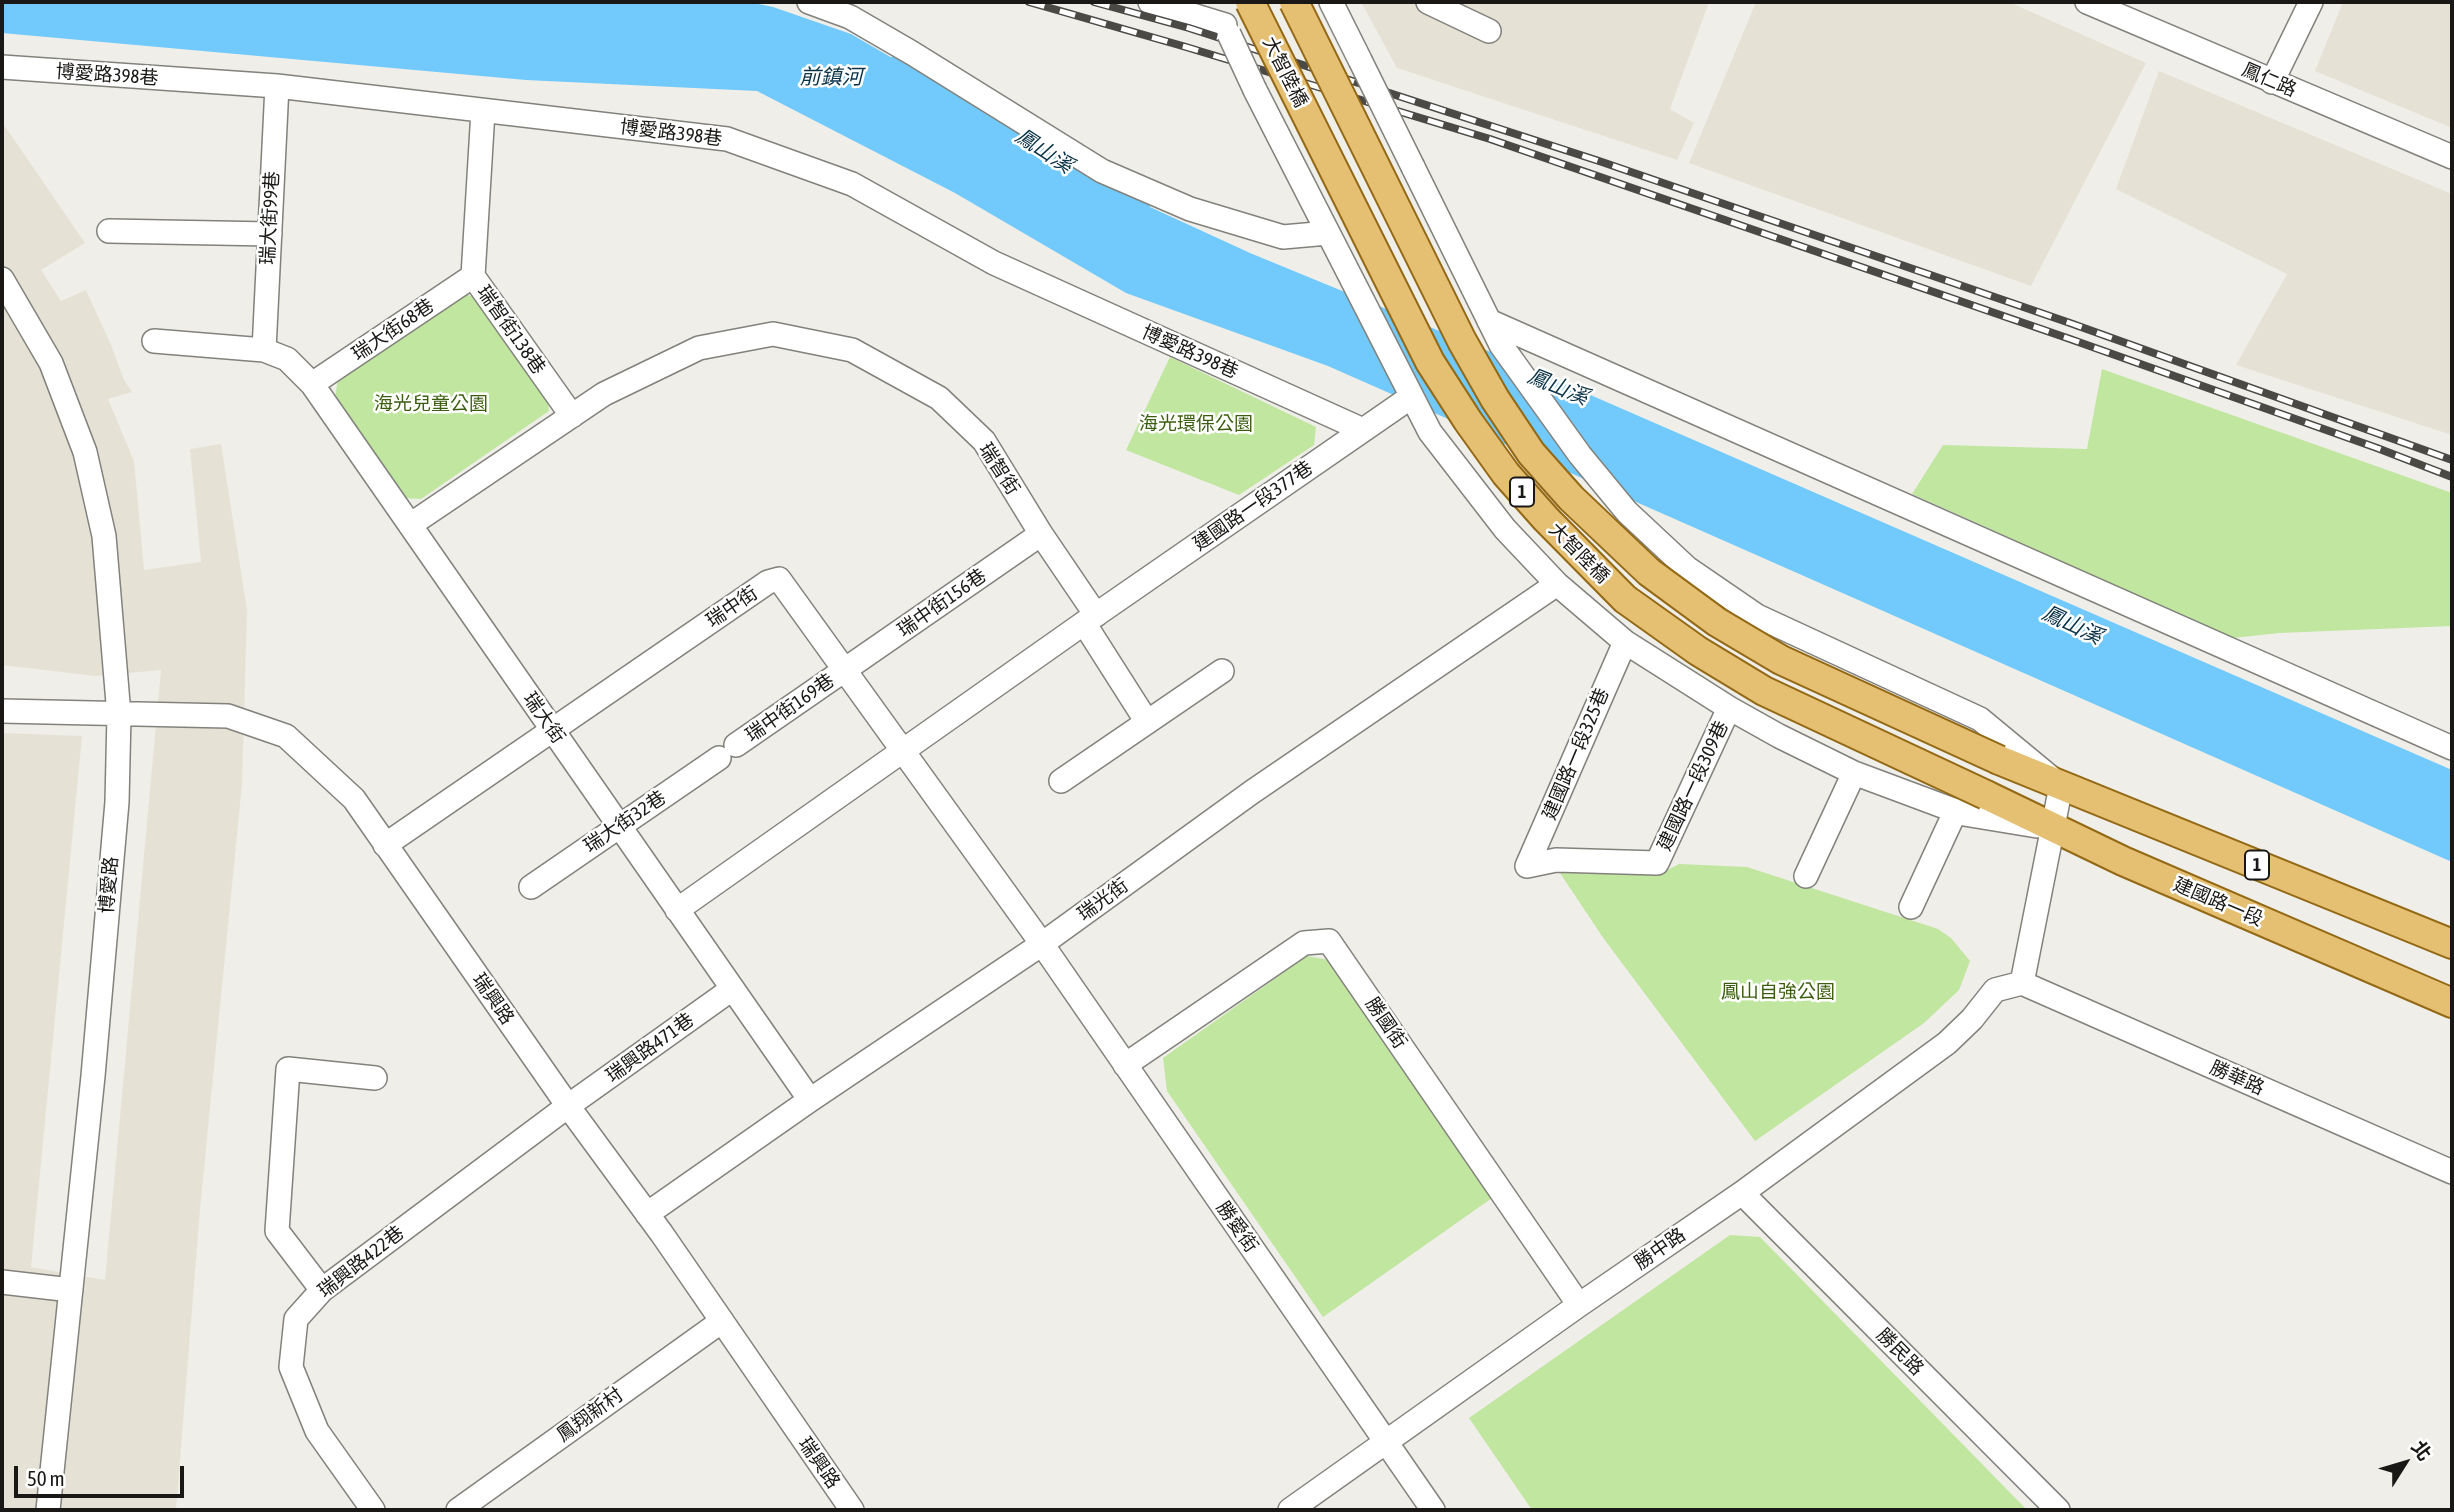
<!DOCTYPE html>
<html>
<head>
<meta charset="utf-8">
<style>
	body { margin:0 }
	#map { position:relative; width:2454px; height:1512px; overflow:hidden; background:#efeee8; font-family:"Asap Condensed","Noto Sans TC",sans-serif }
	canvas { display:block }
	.frame { position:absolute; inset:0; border:4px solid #191816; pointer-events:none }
	.north { position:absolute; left:2370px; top:1428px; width:70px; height:70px; -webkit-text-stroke:5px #fff; paint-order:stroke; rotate:53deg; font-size:19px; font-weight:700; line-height:28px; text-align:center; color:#191816 }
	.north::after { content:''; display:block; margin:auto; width:24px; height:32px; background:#191816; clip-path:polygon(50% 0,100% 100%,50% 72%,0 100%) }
	.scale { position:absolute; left:14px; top:1466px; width:170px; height:32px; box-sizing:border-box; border:4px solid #191816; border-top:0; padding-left:9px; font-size:21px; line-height:24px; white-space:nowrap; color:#191816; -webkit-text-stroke:5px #fff; paint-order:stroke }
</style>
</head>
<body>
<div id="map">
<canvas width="2454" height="1512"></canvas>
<div class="frame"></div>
<div class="north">北</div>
<div class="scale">50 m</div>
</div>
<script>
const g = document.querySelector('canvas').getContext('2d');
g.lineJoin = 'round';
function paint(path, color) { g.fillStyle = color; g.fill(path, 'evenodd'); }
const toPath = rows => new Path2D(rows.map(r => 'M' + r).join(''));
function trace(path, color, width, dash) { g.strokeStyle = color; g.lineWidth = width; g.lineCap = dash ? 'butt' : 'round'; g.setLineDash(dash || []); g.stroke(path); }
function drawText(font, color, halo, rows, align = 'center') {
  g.font = font + ' "Asap Condensed","Noto Sans TC",sans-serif'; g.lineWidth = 5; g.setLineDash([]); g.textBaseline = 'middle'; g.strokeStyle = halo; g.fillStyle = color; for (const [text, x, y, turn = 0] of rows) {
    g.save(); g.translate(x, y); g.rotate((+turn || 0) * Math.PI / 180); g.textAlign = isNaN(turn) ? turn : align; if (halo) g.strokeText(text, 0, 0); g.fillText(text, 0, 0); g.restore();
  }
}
paint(toPath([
	[1361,2,1709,2,1670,109,1694,123,1677,160,1397,68],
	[1756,2,2009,2,2146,63,2031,286,1689,163],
	[2343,2,2452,2,2452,128,2315,71],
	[2159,71,2452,194,2452,435,2236,365,2287,274,2116,189],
	[2,122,85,243,41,270,61,301,86,290,111,345,124,380,132,392,108,399,134,461,144,570,201,562,190,449,221,444,247,610,242,784,200,1209,176,1510,2,1510,2,733,82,736,31,1267,105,1280,161,670,95,676,2,665]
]), '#e5e2d5');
paint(toPath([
	[466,294,482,300,547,392,549,411,421,499,404,498,335,398,338,378],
	[1170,357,1316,427,1314,445,1239,495,1126,450],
	[2102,369,2452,493,2452,626,2279,633,2233,638,1912,494,1943,445,2087,449],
	[1679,864,1747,867,1938,929,1951,938,1970,961,1959,990,1924,1023,1755,1141,1604,939,1560,873,1658,875],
	[1307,956,1329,960,1492,1198,1323,1317,1167,1091,1163,1058],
	[1730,1235,1760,1237,2027,1510,1532,1510,1469,1418]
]), '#c0e6a0');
paint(toPath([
	[2,2,749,2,773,7,851,34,949,91,1026,150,1250,253,1510,360,2452,770,2452,862,1328,366,1126,293,955,193,757,91,526,80,2,33]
]), '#71cafb');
trace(toPath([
	[905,72,974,105,1130,207]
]), '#71cafb', 40);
const minor = toPath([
	[809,2,850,17,912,53,1102,171,1190,209,1283,237,1328,233],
	[1150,2,1225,25],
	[1331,2,1360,60],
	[1428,2,1489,31],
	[2087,2,2452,157],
	[2,67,277,86,727,139,852,184,994,263,1363,430],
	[2272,82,2311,2],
	[1255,90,1430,432,1505,529,1557,584,1625,642,1729,708,1779,736,1854,773,1964,814,2037,826],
	[483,111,473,276,572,416],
	[1413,167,1501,345,1580,455,1627,512,1687,568,1757,616,1980,719,2061,786,2022,983],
	[109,231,270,234],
	[2,279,51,363,85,452,104,536,119,715,117,802,93,1076,48,1510],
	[1489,321,2452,748],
	[154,341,264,350,287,359,312,384,810,1100],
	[264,350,277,86],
	[312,384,473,276],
	[410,525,604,394,699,348,773,334,852,350,939,398,984,441,1041,534,1096,615],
	[1084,623,1147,722],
	[2,711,228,716,286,736,354,799,568,1106,662,1234,852,1510],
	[736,745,1041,534],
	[1061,781,1222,671],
	[385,845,768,582,779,579,1042,944,1433,1510],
	[1527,866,1556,860,1657,863,1729,708],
	[1527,866,1625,642],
	[1806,876,1854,773],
	[531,887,719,758],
	[1911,907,1956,810],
	[677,910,1084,623,1411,397],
	[2022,983,2452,1172],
	[1125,1065,1304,943,1329,941,1579,1305],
	[1742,1193,2058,1510],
	[647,1214,810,1100,1042,944,1252,792,1557,584],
	[2,1282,71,1290],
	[322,1290,277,1231,288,1069,375,1078],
	[373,1510,317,1431,291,1367,296,1319,322,1290,568,1106,732,989],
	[458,1510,722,1321],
	[1290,1510,1579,1305,1742,1193,1947,1043,1972,1019,1995,990,2022,983]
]);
const major = toPath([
	[1999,760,2452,944],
	[1986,795,2123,861,2452,1003]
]);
trace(minor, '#82817c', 26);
trace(major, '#936915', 32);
trace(minor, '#fff', 23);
trace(major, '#e5bf72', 28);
const rail = toPath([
	[1029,2,1186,47,1490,139,2070,339,2377,448,2452,477],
	[1094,2,1189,28,1602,162,2070,323,2452,460]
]);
trace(rail, '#4a4946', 8);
trace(rail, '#fff', 5, [16]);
const minorBridge = toPath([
	[1229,34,1255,90],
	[1360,60,1413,167]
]);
const majorBridge = toPath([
	[1250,2,1430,362,1468,421,1506,474,1546,519,1625,599,1698,651,1764,691,1986,795],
	[1294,2,1462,341,1495,399,1531,453,1571,498,1649,572,1717,622,1781,660,1999,760]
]);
trace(minorBridge, '#82817c', 26, []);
trace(majorBridge, '#936915', 32, []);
trace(minorBridge, '#fff', 23);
trace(majorBridge, '#e5bf72', 28);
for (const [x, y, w] of [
	[1522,492,24],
	[2257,865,24]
]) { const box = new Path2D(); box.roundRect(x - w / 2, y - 14.5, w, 29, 5); g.fillStyle = '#fff'; g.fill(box); trace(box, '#191816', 2); }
drawText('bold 18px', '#191816', null, [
	["1",1522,492],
	["1",2257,865]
]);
drawText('19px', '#191816', '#fff', [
	["大智陸橋",1285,72,63],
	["博愛路398巷",107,75,4],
	["鳳仁路",2269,80,23],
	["博愛路398巷",671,133,7],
	["瑞大街99巷",270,218,-87],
	["瑞大街68巷",393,330,-34],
	["瑞智街138巷",511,330,55],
	["博愛路398巷",1190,352,24],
	["瑞智街",999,469,57],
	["建國路一段377巷",1253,506,-35],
	["大智陸橋",1579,553,45],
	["瑞中街156巷",942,603,-35],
	["瑞中街",732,607,-34],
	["瑞中街169巷",790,708,-35],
	["瑞大街",544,718,55],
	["建國路一段325巷",1576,754,-67],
	["建國路一段309巷",1693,786,-65],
	["瑞大街32巷",625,822,-34],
	["博愛路",109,885,-85],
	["瑞光街",1103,900,-36],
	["建國路一段",2218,902,23],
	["瑞興路",493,999,55],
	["勝國街",1386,1023,56],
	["瑞興路471巷",650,1048,-36],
	["勝華路",2237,1078,24],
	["勝愛街",1237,1227,55],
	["勝中路",1660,1249,-35],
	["瑞興路422巷",361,1262,-38],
	["勝民路",1900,1352,45],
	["鳳翔新村",590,1415,-36],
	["瑞興路",819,1463,55]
]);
drawText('19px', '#3b5e0e', '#fff', [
	["海光兒童公園",431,404],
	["海光環保公園",1196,424],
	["鳳山自強公園",1778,992]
]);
drawText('italic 21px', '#093246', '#fff', [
	["前鎮河",831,77],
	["鳳山溪",1044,151,33],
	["鳳山溪",1558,387,22],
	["鳳山溪",2072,625,25]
]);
</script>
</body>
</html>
